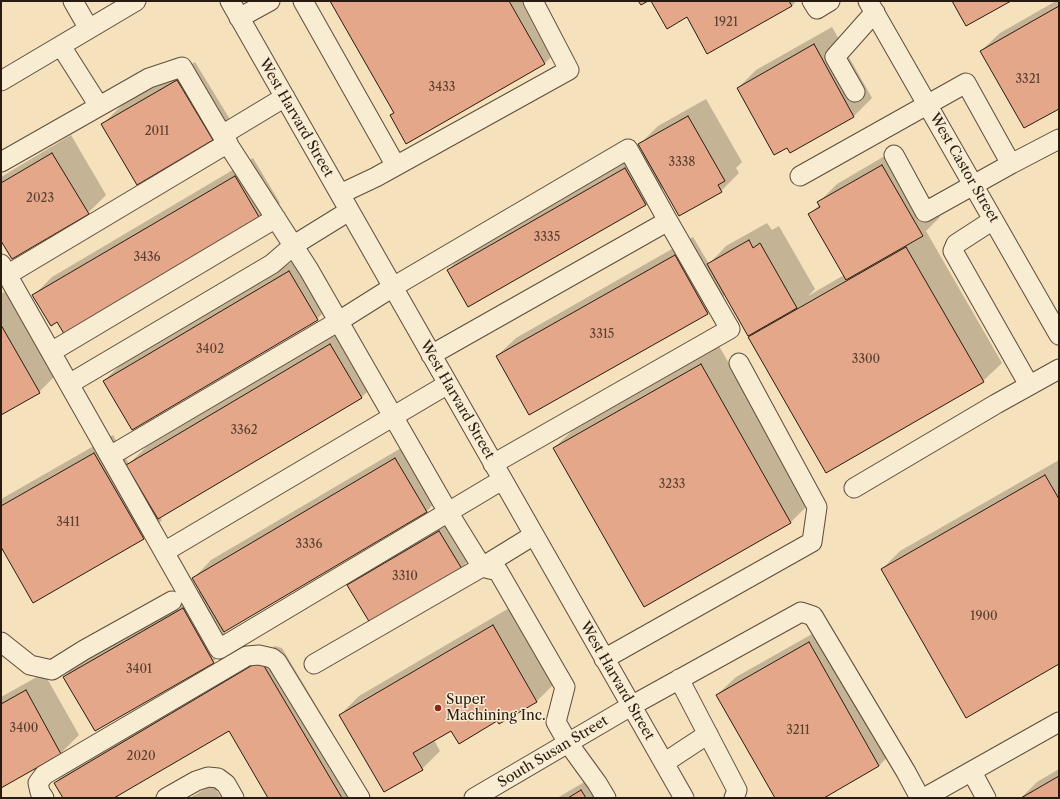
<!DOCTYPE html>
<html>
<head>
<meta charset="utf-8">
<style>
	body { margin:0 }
	#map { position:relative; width:1060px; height:799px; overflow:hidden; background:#f5e1bb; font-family:"Libre Caslon Text",serif }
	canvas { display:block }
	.frame { position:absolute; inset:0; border:2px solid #2a1b10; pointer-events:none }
</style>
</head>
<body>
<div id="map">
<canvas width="1060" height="799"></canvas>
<div class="frame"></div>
</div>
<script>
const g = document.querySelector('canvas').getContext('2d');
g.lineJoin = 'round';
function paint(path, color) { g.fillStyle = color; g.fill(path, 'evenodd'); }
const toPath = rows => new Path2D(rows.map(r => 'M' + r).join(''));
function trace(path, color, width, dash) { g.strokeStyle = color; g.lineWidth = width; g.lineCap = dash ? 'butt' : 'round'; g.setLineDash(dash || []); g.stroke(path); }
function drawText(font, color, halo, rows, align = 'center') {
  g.font = font + ' "Libre Caslon Text",serif'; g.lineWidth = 3; g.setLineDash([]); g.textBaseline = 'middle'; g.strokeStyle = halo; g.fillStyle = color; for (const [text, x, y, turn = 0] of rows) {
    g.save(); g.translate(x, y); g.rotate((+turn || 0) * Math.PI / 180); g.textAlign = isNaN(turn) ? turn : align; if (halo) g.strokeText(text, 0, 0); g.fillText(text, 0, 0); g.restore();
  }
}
paint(toPath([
	[331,1,538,1,563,45,545,63,391,115,395,112],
	[652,1,796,1,792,6,687,16],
	[1056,1,1059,1,1059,108,981,51,1000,33],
	[832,27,872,98,854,116,790,152,738,88,756,70],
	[195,62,231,121,213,139,138,184,103,124,121,106],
	[706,99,742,162,736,168,739,173,721,191,664,187,646,205,468,306,448,270,466,252,643,151,640,144,658,126],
	[71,135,106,195,88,213,1,239,1,177],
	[900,147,940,217,926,231,1002,363,983,381,750,337,757,330,725,295,708,313,530,414,497,356,516,338,693,237,709,264,726,246,767,223,772,230,779,226,815,289,808,296,844,275,809,215,820,204,819,202,837,184],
	[253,158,280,203,261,221,57,321,34,295,52,277],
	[307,253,335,301,317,319,104,381,122,363],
	[9,289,57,374,39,392,1,414,1,294],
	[349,326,380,379,362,397,160,517,162,520,143,538,1,545,1,500,3,498,113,435,129,464,146,447],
	[719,346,809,504,791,522,644,605,554,448,573,430],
	[413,441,444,493,426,512,224,631,232,643,213,662,95,730,64,677,83,658,200,591,193,579,211,560],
	[1059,460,1059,663,882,569,900,551],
	[458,513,480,550,461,568,349,585,367,567],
	[511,607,555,683,537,701,499,723,498,720,452,729,434,740,440,751,422,769,340,715,359,696],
	[828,625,897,747,879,766,822,798,776,798,717,695,736,677],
	[275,646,282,648,369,794,365,798,270,798,229,729,113,798,64,798,55,783,73,764],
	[44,673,79,735,61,753,1,787,1,697],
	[1059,769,1059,798,1021,798,1037,782],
	[600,773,615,798,557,798],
	[213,784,221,798,190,798]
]), '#0003');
const building = toPath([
	[330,1,509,1,545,64,406,144,390,115,394,113,330,1],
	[638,1,648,1,641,5,638,1],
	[651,1,789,1,792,6,707,54,687,17,667,29,651,1],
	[952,1,1011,1,966,26,952,1],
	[1059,6,1059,109,1024,128,980,51,1059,6],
	[814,44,854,117,790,153,787,148,774,155,737,88,814,44],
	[177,80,213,140,137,185,101,124,177,80],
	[688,116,725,181,718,185,722,192,679,216,638,144,688,116],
	[52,153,89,214,12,259,1,241,1,183,52,153],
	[882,165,923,236,846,280,808,214,820,207,817,202,882,165],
	[625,168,646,205,468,307,447,270,625,168],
	[235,176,262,222,66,337,57,322,51,326,32,295,235,176],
	[749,240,753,248,760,243,797,308,748,336,707,264,749,240],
	[906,247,984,382,826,473,748,337,906,247],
	[675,255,708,314,529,415,496,356,675,255],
	[289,271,318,320,132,430,103,381,289,271],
	[1,325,40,393,1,415,1,325],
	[330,344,362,398,158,519,126,465,330,344],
	[701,364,791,523,644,607,553,448,701,364],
	[94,453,144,539,33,603,1,547,1,506,94,453],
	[395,458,427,512,224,632,192,578,395,458],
	[1045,475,1059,499,1059,664,966,718,881,569,1045,475],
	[439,531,462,569,370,623,347,585,439,531],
	[183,608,214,663,95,731,63,677,183,608],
	[493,625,537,702,499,724,497,721,459,744,451,731,413,753,423,770,384,792,339,715,493,625],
	[809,642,879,766,824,798,775,798,716,695,809,642],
	[256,663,264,666,342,798,268,798,229,731,114,798,63,798,54,783,256,663],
	[26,690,61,754,1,788,1,704,26,690],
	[1059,776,1059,798,1021,798,1059,776],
	[581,790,586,798,568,798,581,790]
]);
paint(building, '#e4a78a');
trace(building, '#2a1b10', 1);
const minor = toPath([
	[73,1,89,29],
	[230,1,684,798],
	[303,1,396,166],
	[812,1,817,9,830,1],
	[868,1,1059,335],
	[239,18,270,1],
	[61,46,99,106],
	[1,81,136,1],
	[855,92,835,57,875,12],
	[285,97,222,135,309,270,448,512,482,567,498,571,565,687,556,722,568,743,597,783,606,798],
	[1,162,149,78,182,67,222,135],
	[1011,164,1059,139],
	[800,176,966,83,1011,164,925,212,894,155],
	[340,194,376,177,569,70,533,1],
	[993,220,956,244,953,251,1029,385],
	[1,264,219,649,502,480],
	[7,275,228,143],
	[51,352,276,218],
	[431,355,668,221,730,329,493,464],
	[69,384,272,264,294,245,349,211],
	[110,456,339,321,393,287,628,149,668,221],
	[854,488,996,404,1059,369],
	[164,552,448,384],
	[1,642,30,665,52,670,84,650,172,601],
	[604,659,812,542,817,507,739,363],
	[314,664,482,567,534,535],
	[679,679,737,790,734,798],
	[664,763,708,734],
	[972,772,986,798],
	[44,798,40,792,38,783,44,775,247,656,259,655,272,658,277,662,360,798],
	[166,798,196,781,208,777,218,778,226,784,234,798],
	[474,798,631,706,801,612,813,616,906,772,920,798],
	[924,798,1059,722]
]);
trace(minor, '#5d4c3b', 21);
trace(minor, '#f8ecd3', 19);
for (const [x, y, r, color] of [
	[438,708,4,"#8f2418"]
]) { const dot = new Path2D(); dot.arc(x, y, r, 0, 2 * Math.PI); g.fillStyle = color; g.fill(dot); trace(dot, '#f8ecd3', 1.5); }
drawText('12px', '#583e2e', null, [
	["1921",726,23],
	["3321",1028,80],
	["3433",442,88],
	["2011",157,132],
	["3338",682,163],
	["2023",40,199],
	["3335",547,238],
	["3436",147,258],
	["3315",602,335],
	["3402",210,350],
	["3300",866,360],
	["3362",244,431],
	["3233",672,485],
	["3411",68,523],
	["3336",309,545],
	["3310",405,577],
	["1900",984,617],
	["3401",139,670],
	["3400",24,729],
	["3211",798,731],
	["2020",141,757]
]);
drawText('14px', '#2a1b10', '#f8ecd3', [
	["West Harvard Street",296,118,60],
	["West Castor Street",964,168,60],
	["West Harvard Street",457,400,60],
	["West Harvard Street",617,681,60],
	["South Susan Street",553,752,-31]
]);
drawText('14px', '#2a1b10', '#f8ecd3', [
	["Super",446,700],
	["Machining Inc.",446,716]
], 'left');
</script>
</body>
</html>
